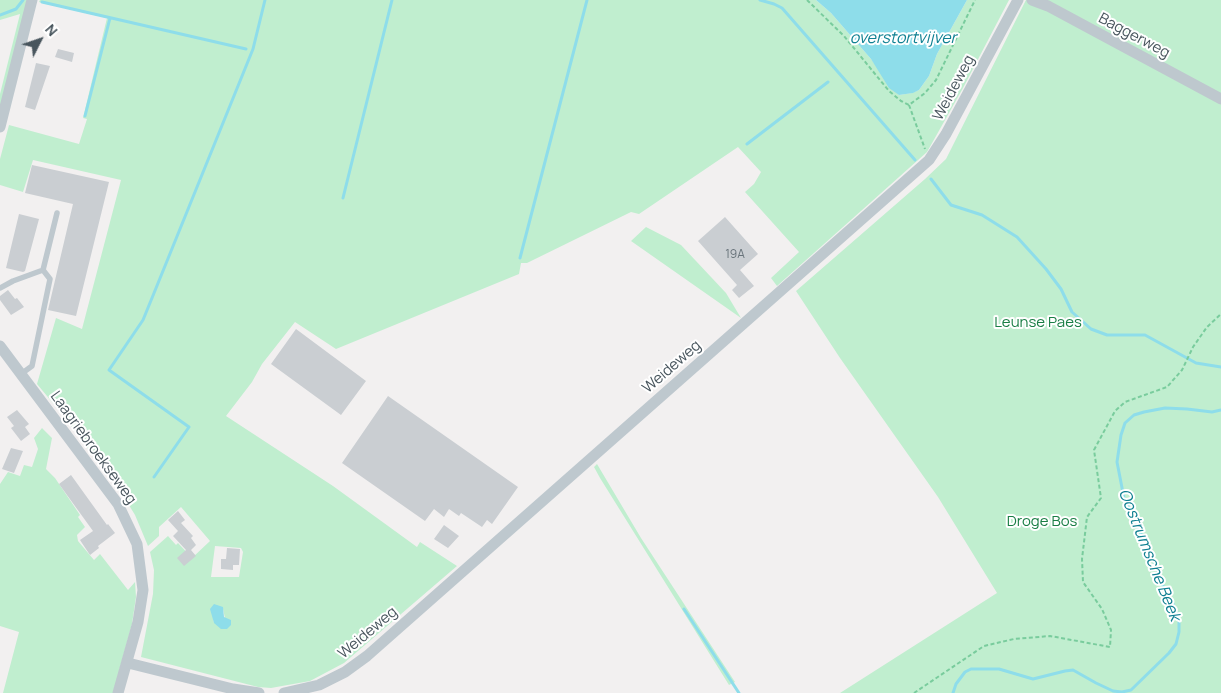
<!DOCTYPE html>
<html>
<head>
<meta charset="utf-8">
<style>
	body { margin:0 }
	#map { position:relative; width:1221px; height:693px; overflow:hidden; background:#f2f0f0; font-family:Manrope,sans-serif }
	canvas { display:block }
	.north { position:absolute; left:15px; top:15px; width:50px; height:50px; -webkit-text-stroke:4px #fff; paint-order:stroke; rotate:49deg; font-size:14px; font-weight:700; line-height:20px; text-align:center; color:#48555d }
	.north::after { content:''; display:block; margin:auto; width:18px; height:22px; background:#48555d; clip-path:polygon(50% 0,100% 100%,50% 72%,0 100%) }
</style>
</head>
<body>
<div id="map">
<canvas width="1221" height="693"></canvas>
<div class="north">N</div>
</div>
<script>
const g = document.querySelector('canvas').getContext('2d');
g.lineJoin = 'round';
function paint(path, color) { g.fillStyle = color; g.fill(path, 'evenodd'); }
const toPath = rows => new Path2D(rows.map(r => 'M' + r).join(''));
function trace(path, color, width, dash) { g.strokeStyle = color; g.lineWidth = width; g.lineCap = dash ? 'butt' : 'round'; g.setLineDash(dash || []); g.stroke(path); }
function drawText(font, color, halo, rows, align = 'center') {
  g.font = font + ' Manrope,sans-serif'; g.lineWidth = 4; g.setLineDash([]); g.textBaseline = 'middle'; g.strokeStyle = halo; g.fillStyle = color; for (const [text, x, y, turn = 0] of rows) {
    g.save(); g.translate(x, y); g.rotate((+turn || 0) * Math.PI / 180); g.textAlign = isNaN(turn) ? turn : align; if (halo) g.strokeText(text, 0, 0); g.fillText(text, 0, 0); g.restore();
  }
}
paint(toPath([
	[0,0,29,0,0,119,0,94,20,14,0,20],
	[40,0,816,0,831,13,871,59,899,95,912,93,919,90,929,76,937,54,967,0,1009,0,963,88,927,152,777,286,771,278,799,252,745,192,754,184,761,172,738,147,639,214,631,212,527,263,521,263,519,274,336,349,295,322,262,364,252,382,226,416,333,486,417,547,420,542,457,566,344,663,310,681,271,688,258,687,141,657,153,594,154,570,150,552,168,536,176,545,178,543,192,558,210,541,181,507,159,527,159,536,148,546,135,515,121,492,62,414,37,384,56,318,82,329,121,180,33,160,23,192,0,185,0,159,9,125,79,144,87,119,83,118,107,18,39,2],
	[215,546,241,548,243,552,239,577,211,577],
	[223,609,225,618,214,623,213,616],
	[1026,0,1221,0,1221,693,840,693,997,593,938,497,840,358,796,291,925,179,946,159],
	[646,227,681,245,726,293,741,318,631,241],
	[42,428,52,438,46,469,55,478,80,515,78,517,85,527,77,535,78,541,94,560,100,554,128,590,135,582,136,597,132,624,113,693,3,693,19,632,0,626,0,484,8,472,20,476,24,465,32,467,38,449,34,438],
	[597,464,641,538,735,682,729,685,600,478,594,467]
]), '#c0eecf');
paint(toPath([
	[816,0,967,0,937,54,929,76,919,90,913,93,899,95,889,88,871,59,831,13],
	[214,604,223,607,224,617,231,620,231,625,227,629,221,629,214,623,210,609]
]), '#8eddea');
trace(toPath([
	[760,0,774,4,782,8,915,160],
	[42,2,246,49],
	[0,15,16,9,23,0],
	[85,116,110,18],
	[747,144,828,82],
	[931,179,951,205,982,215,1017,237,1046,269,1061,289,1072,312,1091,329,1107,335,1145,335,1196,363,1221,367],
	[343,198,392,0],
	[520,258,587,0],
	[154,477,189,427,109,370,143,320,152,298,253,49,265,0],
	[684,609,739,693],
	[953,693,956,684,965,672,971,669,999,669,1033,679,1065,671,1073,670,1096,683,1113,691,1122,692,1131,690,1169,653,1176,644,1179,632,1179,621,1172,601,1162,584,1157,568,1124,498,1117,462,1121,435,1125,423,1134,415,1144,412,1165,408,1187,409,1212,412,1221,410]
]), '#8eddea', 3);
paint(toPath([
	[58,49,74,53,72,62,55,57],
	[36,63,50,66,35,110,25,107],
	[32,165,109,182,76,316,48,310,73,204,25,193],
	[19,214,39,219,25,271,23,272,6,268],
	[725,217,758,254,740,270,754,286,739,298,732,290,737,285,698,241],
	[8,290,15,299,17,298,24,307,11,315,0,300,0,296],
	[296,329,366,381,341,415,271,364],
	[388,396,518,487,492,524,487,520,482,527,461,513,459,516,449,509,444,517,434,509,425,521,342,463],
	[17,410,29,424,25,427,30,434,21,441,11,428,14,426,7,417],
	[11,448,23,451,14,473,2,469],
	[71,475,107,525,108,524,115,533,98,546,99,548,90,555,80,540,93,531,59,484],
	[178,511,185,520,181,523,193,536,191,538,196,545,191,550,196,556,184,566,177,558,186,550,173,536,178,531,168,520],
	[444,525,459,536,448,548,434,539],
	[227,548,240,549,239,565,233,565,233,570,221,569,221,559,226,559]
]), '#caced2');
trace(toPath([
	[807,0,844,36,889,91,901,101,909,105,925,93,936,80,975,0],
	[909,105,925,149],
	[914,693,984,646,1014,639,1050,636,1110,647,1111,630,1102,609,1083,582,1082,559,1087,517,1101,498,1094,450,1115,411,1125,402,1167,387,1182,370,1193,347,1207,327,1221,314]
]), '#79cc9d', 2, [4, 2.5]);
trace(toPath([
	[0,288,13,281,43,270],
	[21,374,32,366,50,279,43,270,57,213]
]), '#bec8ce', 5.5);
trace(toPath([
	[1032,0,1048,6,1221,99],
	[0,127,32,0],
	[0,346,118,504,137,544,143,590,138,622,118,693],
	[128,663,233,689,259,693],
	[284,693,319,685,345,672,367,656,929,160,946,134,1018,0]
]), '#bec8ce', 11);
drawText('12px', '#68737a', null, [
	["19A",735,255]
]);
drawText('15px', '#48555d', '#fff', [
	["Baggerweg",1134,36,28],
	["Weideweg",954,88,-62],
	["Weideweg",672,367,-41],
	["Laagriebroekseweg",93,448,54],
	["Weideweg",368,633,-40]
]);
drawText('15px', '#1a7e45', '#fff', [
	["Leunse Paes",1038,323],
	["Droge Bos",1042,522]
]);
drawText('italic 16px', '#108092', '#fff', [
	["overstortvijver",903,39],
	["Oostrumsche Beek",1149,555,68]
]);
</script>
</body>
</html>
